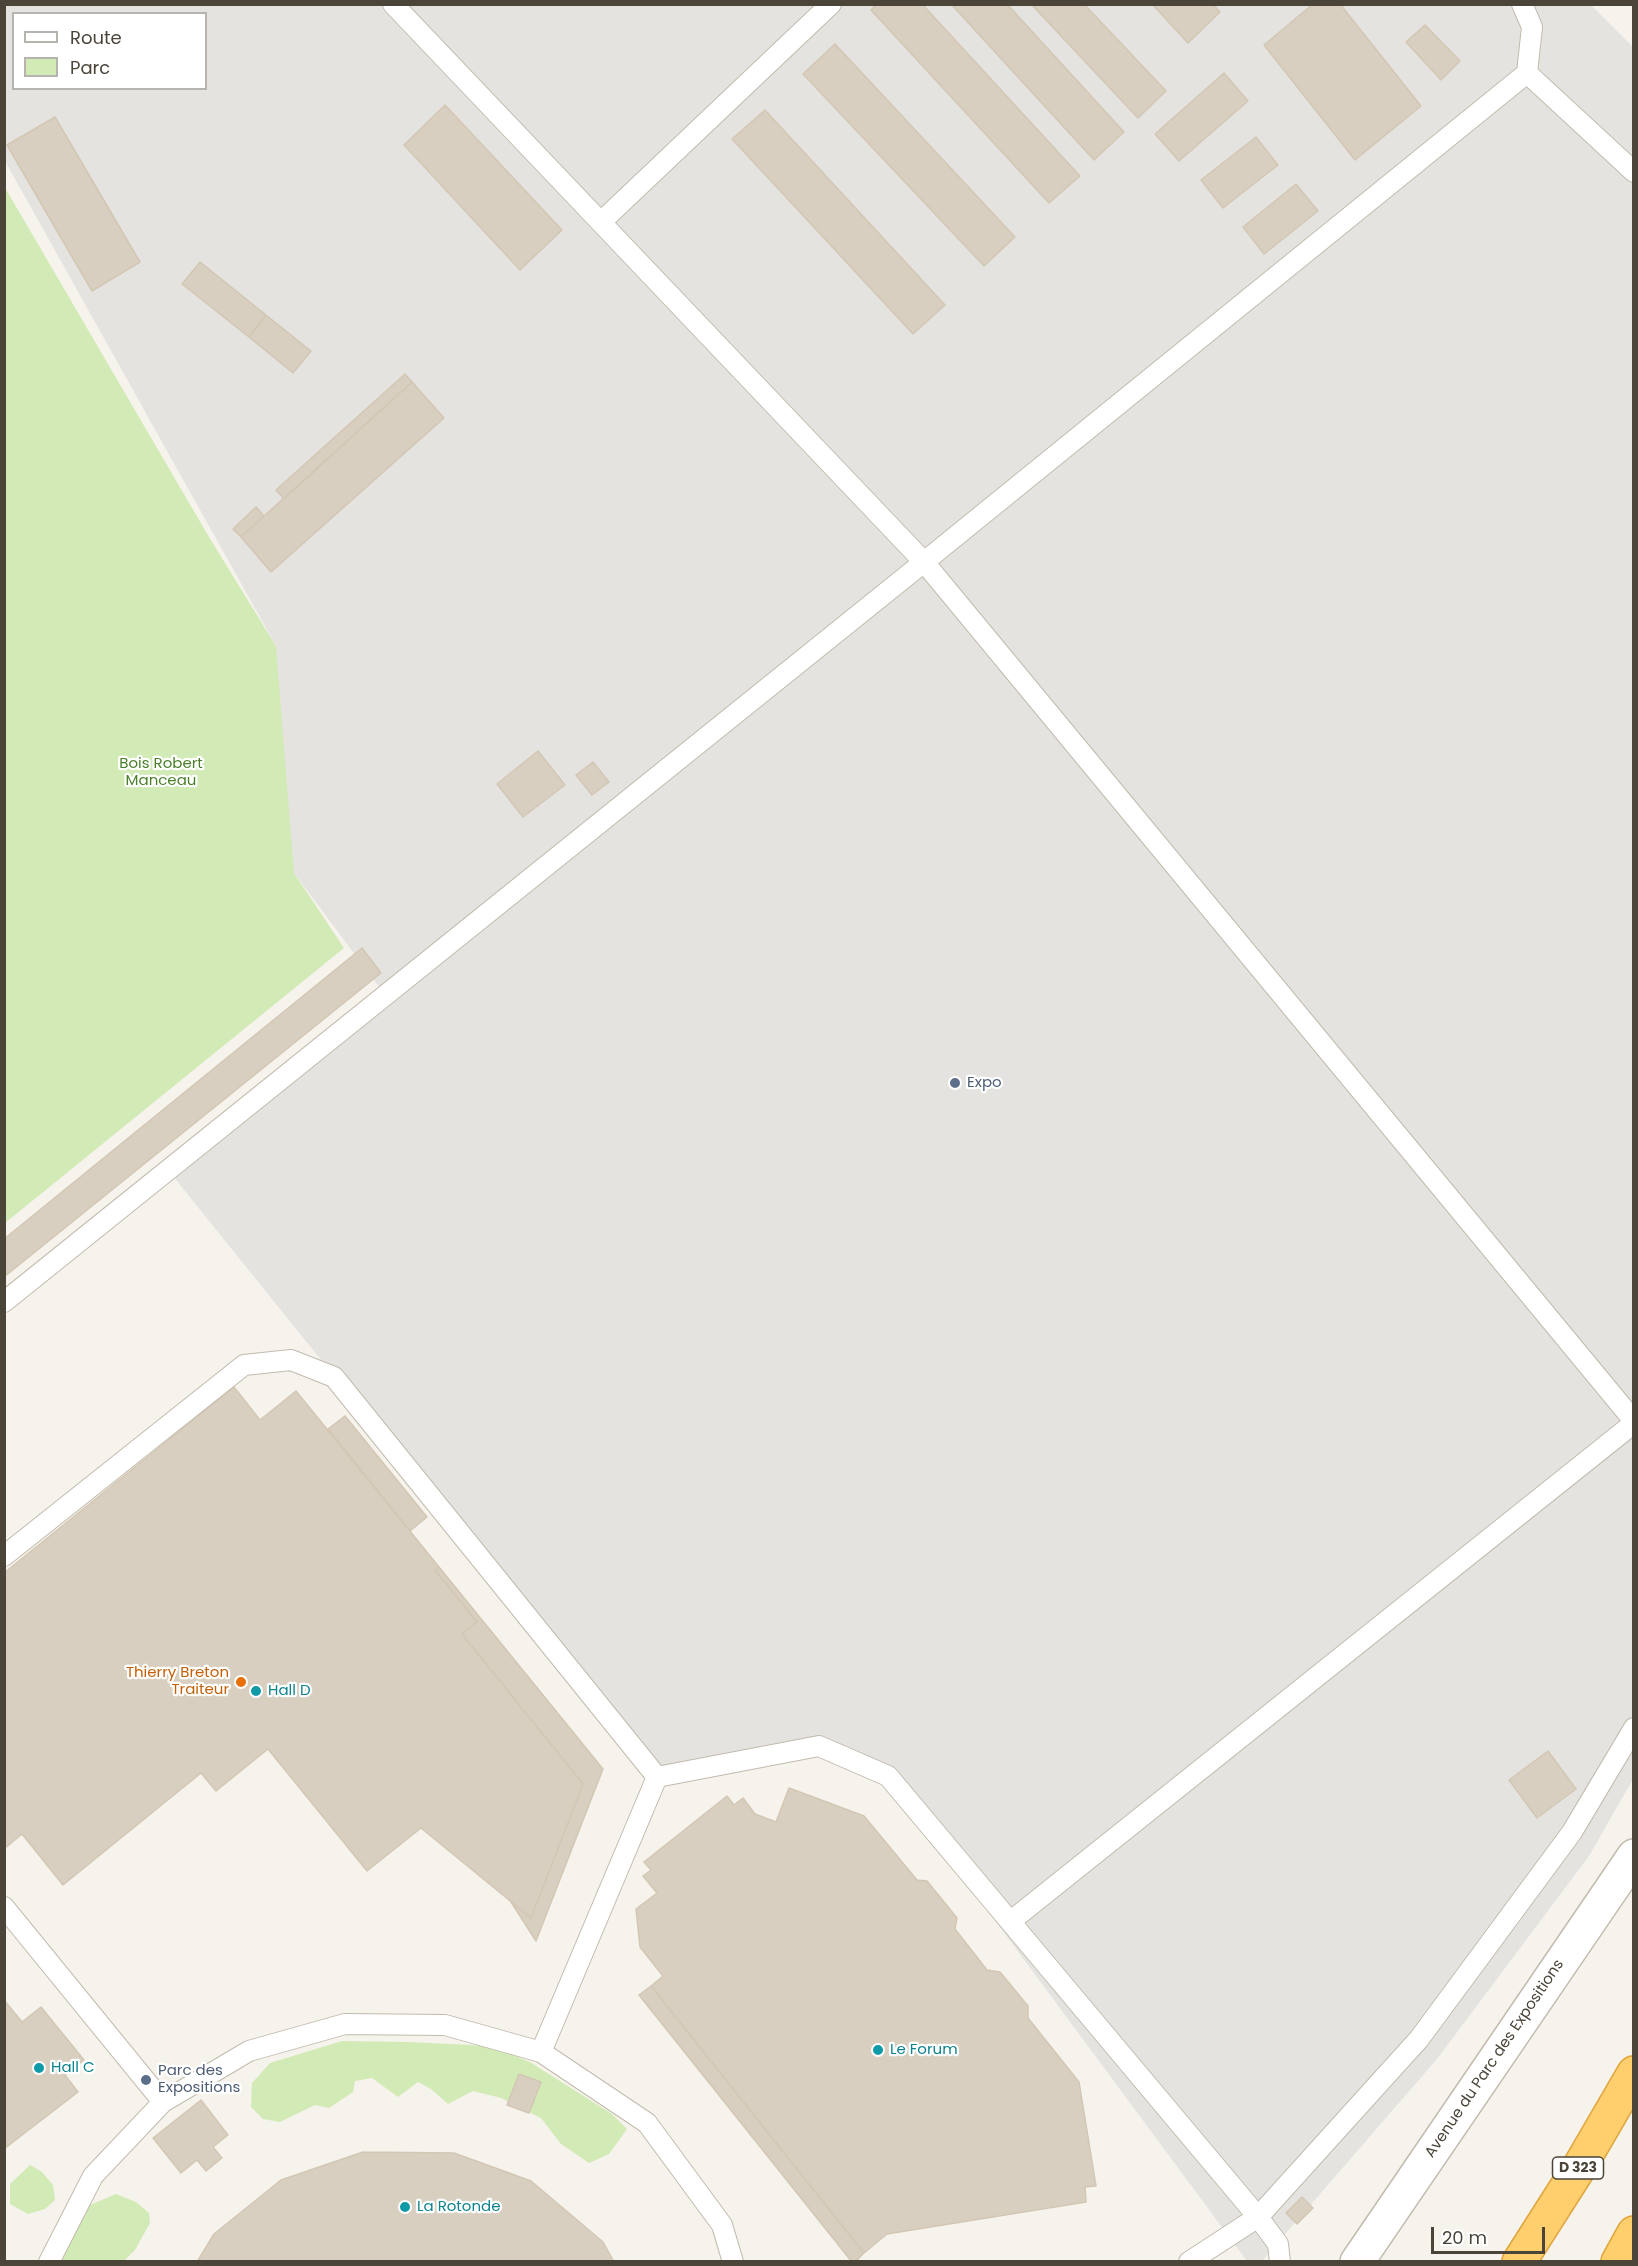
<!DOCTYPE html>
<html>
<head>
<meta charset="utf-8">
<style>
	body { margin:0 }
	#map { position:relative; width:1638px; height:2266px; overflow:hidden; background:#f6f3ec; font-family:Poppins,sans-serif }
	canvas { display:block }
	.frame { position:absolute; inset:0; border:6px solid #4b4439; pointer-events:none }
	.legend { position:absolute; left:12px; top:12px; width:195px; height:78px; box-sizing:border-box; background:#fff; border:2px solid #b7b4b0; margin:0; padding:8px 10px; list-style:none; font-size:18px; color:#4b4439 }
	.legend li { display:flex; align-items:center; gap:12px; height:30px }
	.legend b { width:30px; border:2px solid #b7b4b0 }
	.scale { position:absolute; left:1431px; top:2227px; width:114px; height:27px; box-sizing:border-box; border:3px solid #4b4439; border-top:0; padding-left:8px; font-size:18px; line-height:21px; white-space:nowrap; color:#4b4439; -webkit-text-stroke:4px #fff; paint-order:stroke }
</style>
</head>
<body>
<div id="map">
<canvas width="1638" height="2266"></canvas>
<div class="frame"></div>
<ul class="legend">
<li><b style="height:8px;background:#fff"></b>Route</li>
<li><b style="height:16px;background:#d2eab5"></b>Parc</li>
</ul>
<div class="scale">20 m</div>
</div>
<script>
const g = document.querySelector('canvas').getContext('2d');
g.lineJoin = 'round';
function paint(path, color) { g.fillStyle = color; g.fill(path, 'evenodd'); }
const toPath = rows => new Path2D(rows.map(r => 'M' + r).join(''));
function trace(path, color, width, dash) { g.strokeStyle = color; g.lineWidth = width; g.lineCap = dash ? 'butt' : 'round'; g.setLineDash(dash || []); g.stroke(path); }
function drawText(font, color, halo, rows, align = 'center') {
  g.font = font + ' Poppins,sans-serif'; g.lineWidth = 4.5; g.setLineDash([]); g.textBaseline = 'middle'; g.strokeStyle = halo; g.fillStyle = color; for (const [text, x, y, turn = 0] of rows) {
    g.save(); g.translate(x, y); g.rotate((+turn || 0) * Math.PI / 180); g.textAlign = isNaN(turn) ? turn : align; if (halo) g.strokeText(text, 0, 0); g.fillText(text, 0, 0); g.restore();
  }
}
paint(toPath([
	[4,186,209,537,276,646,307,705,294,873,344,948,5,1223],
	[342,2041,409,2042,490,2046,530,2062,612,2114,627,2129,609,2154,589,2163,561,2144,541,2118,501,2098,473,2091,448,2104,431,2089,418,2082,398,2097,372,2078,355,2081,353,2092,329,2108,315,2105,280,2122,263,2119,251,2107,252,2083,270,2063],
	[30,2165,42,2172,53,2185,55,2200,45,2209,28,2214,10,2204,10,2184],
	[116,2194,136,2202,149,2213,150,2223,135,2250,124,2261,37,2262,54,2238,90,2205]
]), '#d2eab5');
paint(toPath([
	[1590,4,1633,47,1633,1779,1589,1856,1437,2059,1262,2261,1247,2261,888,1776,819,1746,657,1777,168,1170,385,995,294,873,276,646,5,161,4,5],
	[14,14,206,14,206,88,14,88]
]), '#e5e3e0');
const building = toPath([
	[877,4,922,4,1080,176,1049,203,871,10,877,4],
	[951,4,1007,4,1124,132,1094,160,951,4],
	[1031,4,1084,4,1166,91,1138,118,1031,4],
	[1152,4,1213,4,1220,12,1188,43,1152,4],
	[1313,4,1340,4,1421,106,1355,160,1264,45,1313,4],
	[1425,25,1460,61,1441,80,1406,42,1425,25],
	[835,44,1015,237,984,266,803,74,835,44],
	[1224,73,1248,101,1179,161,1155,134,1224,73],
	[445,105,562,230,520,270,404,145,445,105],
	[765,110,945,305,913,334,732,139,765,110],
	[55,117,140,262,92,291,7,145,55,117],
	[1256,137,1278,165,1223,208,1201,180,1256,137],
	[1296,184,1318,211,1264,254,1243,227,1296,184],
	[200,262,266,315,249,337,182,284,200,262],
	[266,315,311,351,293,373,249,337,266,315],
	[405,374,412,382,284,499,276,490,405,374],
	[412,382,444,418,271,572,241,537,412,382],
	[256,507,264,516,241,537,233,529,256,507],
	[538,751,565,785,523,817,497,784,538,751],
	[593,762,609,782,592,795,576,775,593,762],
	[362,948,381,973,4,1277,4,1239,362,948],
	[234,1387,260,1420,296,1391,439,1567,435,1570,477,1622,462,1634,583,1784,531,1918,421,1828,367,1871,268,1749,216,1791,201,1773,63,1885,22,1834,4,1849,4,1573,234,1387],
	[345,1416,427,1517,410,1531,328,1429,345,1416],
	[439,1567,603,1769,536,1941,511,1902,531,1918,583,1784,462,1634,477,1622,435,1570,439,1567],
	[1548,1751,1576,1789,1537,1818,1509,1780,1548,1751],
	[789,1788,864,1816,917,1880,927,1881,957,1918,955,1929,987,1970,1000,1972,1028,2006,1028,2018,1079,2082,1096,2186,1085,2187,1086,2202,887,2234,864,2253,651,1986,663,1976,640,1947,636,1909,657,1893,643,1876,651,1870,644,1862,727,1796,734,1805,743,1798,755,1814,776,1822,789,1788],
	[651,1986,864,2253,855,2262,852,2262,639,1995,651,1986],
	[4,2000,22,2022,41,2007,84,2060,65,2075,78,2092,4,2149,4,2000],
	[519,2074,541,2082,529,2113,507,2105,519,2074],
	[201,2100,228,2135,213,2147,222,2158,206,2171,197,2160,181,2173,153,2138,201,2100],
	[363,2152,454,2153,531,2181,603,2242,614,2262,197,2262,214,2234,281,2180,363,2152],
	[1302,2197,1313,2208,1297,2224,1286,2213,1302,2197]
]);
paint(building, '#d8cfc1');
trace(building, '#d3c7b4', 1.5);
const lane = toPath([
	[393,4,924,562,1634,1421],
	[1522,4,1532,27,1527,73],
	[601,222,831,4],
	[4,1302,924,562,1527,73,1634,172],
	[4,1556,244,1365,291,1360,334,1377,657,1777,819,1746,888,1776,1258,2217,1278,2244,1280,2262],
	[4,1907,163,2102],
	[1011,1921,1634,1423],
	[541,2052,657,1777],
	[49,2262,93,2176,163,2102,249,2051,345,2024,445,2025,541,2052,647,2123,722,2225,733,2262],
	[1189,2262,1258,2217,1419,2039,1572,1832,1634,1728]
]);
const street = toPath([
	[1357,2262,1634,1856]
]);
const highway = toPath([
	[1519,2262,1577,2171,1634,2073],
	[1618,2262,1634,2233]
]);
trace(lane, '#c2bbae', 22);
trace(street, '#c2bbae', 36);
trace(highway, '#e0a43c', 36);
trace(lane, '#fff', 20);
trace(street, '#fff', 33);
trace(highway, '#ffcf6e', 33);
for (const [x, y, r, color] of [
	[955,1083,6,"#5c6f8a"],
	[241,1682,6,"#e8710a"],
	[256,1691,6,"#0f9aa8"],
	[878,2050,6,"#0f9aa8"],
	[39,2068,6,"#0f9aa8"],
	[146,2080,6,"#5c6f8a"],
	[405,2207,6,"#0f9aa8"]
]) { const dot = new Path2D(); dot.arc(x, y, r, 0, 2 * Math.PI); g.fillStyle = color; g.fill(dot); trace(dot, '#fff', 2); }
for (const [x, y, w] of [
	[1578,2168,51]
]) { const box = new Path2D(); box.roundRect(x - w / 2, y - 11, w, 22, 4.5); g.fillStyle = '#fff'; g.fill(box); trace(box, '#4b4439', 1.5); }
drawText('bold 14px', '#4b4439', null, [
	["D 323",1578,2168]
]);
drawText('15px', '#4a7f2a', '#fff', [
	["Bois Robert",161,764],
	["Manceau",161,781]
]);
drawText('15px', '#4e5e75', '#fff', [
	["Expo",967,1083],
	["Parc des",158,2071],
	["Expositions",158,2088]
], 'left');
drawText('15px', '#c56008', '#fff', [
	["Thierry Breton",229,1673],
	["Traiteur",229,1690]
], 'right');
drawText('15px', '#0d838f', '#fff', [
	["Hall D",268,1691],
	["Le Forum",890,2050],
	["Hall C",51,2068],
	["La Rotonde",417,2207]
], 'left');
drawText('15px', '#4b4439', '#fff', [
	["Avenue du Parc des Expositions",1495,2059,-56]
]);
</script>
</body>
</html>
